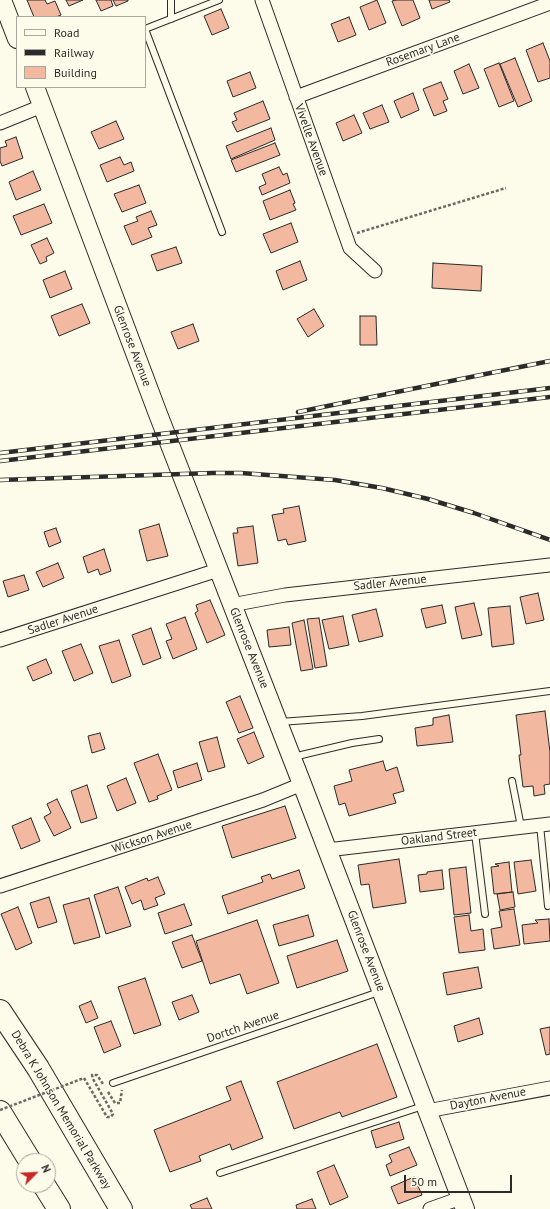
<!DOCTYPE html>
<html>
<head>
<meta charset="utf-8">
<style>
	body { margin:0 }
	#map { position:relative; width:550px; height:1209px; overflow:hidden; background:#fdfbea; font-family:"PT Sans",sans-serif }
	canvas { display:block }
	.legend { position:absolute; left:16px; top:16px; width:130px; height:72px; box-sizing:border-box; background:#fdfbea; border:1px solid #a9a89e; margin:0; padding:5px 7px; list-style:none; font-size:12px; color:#2b2b2b }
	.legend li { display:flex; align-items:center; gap:8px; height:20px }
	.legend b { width:20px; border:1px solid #a9a89e }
	.north { position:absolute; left:16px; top:1153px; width:40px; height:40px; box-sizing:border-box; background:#fdfbea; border:1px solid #a9a89e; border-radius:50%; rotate:66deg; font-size:11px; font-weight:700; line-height:16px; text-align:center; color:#2b2b2b }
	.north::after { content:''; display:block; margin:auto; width:14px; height:18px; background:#c62828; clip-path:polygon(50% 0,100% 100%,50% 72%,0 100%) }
	.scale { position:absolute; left:404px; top:1175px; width:108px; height:18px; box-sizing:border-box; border:2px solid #2b2b2b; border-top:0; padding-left:5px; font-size:12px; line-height:14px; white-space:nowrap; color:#2b2b2b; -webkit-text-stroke:3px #fdfbea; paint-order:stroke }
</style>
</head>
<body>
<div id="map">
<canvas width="550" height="1209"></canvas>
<ul class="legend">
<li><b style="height:5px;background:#fdfbea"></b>Road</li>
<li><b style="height:5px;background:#2b2b2b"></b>Railway</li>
<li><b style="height:11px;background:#f2b8a0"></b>Building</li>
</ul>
<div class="north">N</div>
<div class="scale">50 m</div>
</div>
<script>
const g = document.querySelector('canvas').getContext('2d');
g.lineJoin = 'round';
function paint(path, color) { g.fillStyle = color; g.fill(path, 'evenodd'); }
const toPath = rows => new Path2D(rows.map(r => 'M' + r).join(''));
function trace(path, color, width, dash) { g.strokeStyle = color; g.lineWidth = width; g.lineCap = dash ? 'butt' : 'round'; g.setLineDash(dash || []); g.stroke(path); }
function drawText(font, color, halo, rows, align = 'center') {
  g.font = font + ' "PT Sans",sans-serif'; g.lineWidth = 3; g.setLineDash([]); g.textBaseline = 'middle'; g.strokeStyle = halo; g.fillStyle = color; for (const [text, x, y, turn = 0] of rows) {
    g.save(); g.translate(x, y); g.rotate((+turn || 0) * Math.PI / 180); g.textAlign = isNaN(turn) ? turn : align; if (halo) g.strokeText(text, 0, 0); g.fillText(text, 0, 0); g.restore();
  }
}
const building = toPath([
	[27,0,45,0,47,4,55,1,61,15,56,17,34,17,27,0],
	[66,0,83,0,69,6,66,0],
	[96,0,111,0,113,6,101,11,96,0],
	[113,0,128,0,128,1,116,6,113,0],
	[377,0,386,23,369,30,360,7,377,0],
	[396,0,413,0,420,18,402,26,392,1,396,0],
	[429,0,449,0,450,2,432,9,429,0],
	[221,9,229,28,212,35,204,16,221,9],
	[349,17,356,35,338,42,331,24,349,17],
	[543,43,550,61,550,78,538,82,526,50,543,43],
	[515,58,532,101,518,107,500,64,515,58],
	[499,63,514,101,499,107,484,69,499,63],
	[469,64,479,88,463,94,454,71,469,64],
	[250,72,256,88,233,97,227,81,250,72],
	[441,82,448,99,443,101,447,111,434,116,423,89,441,82],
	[413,93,419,110,401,118,394,101,413,93],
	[263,101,270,119,237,132,232,122,237,120,234,113,263,101],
	[382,105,389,122,370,129,363,113,382,105],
	[354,115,362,133,343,141,336,123,354,115],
	[116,121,124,139,99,149,91,132,116,121],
	[271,128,275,140,231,159,226,146,271,128],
	[16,137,23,158,2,166,0,161,0,148,7,146,5,141,16,137],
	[275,143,280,155,236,172,231,160,275,143],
	[120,157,124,165,131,162,134,171,107,182,100,165,120,157],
	[279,167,283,175,287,173,290,183,262,195,259,187,266,184,262,174,279,167],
	[33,171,41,190,16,200,9,182,33,171],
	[139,185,146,203,122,212,114,194,139,185],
	[290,190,295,203,293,204,296,210,270,220,263,201,290,190],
	[44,204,52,223,21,235,13,216,44,204],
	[151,211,157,225,148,228,152,237,132,245,124,226,138,221,136,217,151,211],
	[291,223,298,242,271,253,263,234,291,223],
	[47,238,54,253,46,257,47,261,40,264,31,245,47,238],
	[176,247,182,263,157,271,151,255,176,247],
	[300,261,307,280,283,290,276,271,300,261],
	[433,263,482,266,481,291,432,288,433,263],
	[65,271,72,289,50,298,43,280,65,271],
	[82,304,90,323,59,336,51,316,82,304],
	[314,309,324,326,308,337,297,319,314,309],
	[360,316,376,316,377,345,360,345,360,316],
	[193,324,199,341,178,349,171,332,193,324],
	[299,506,306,541,288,545,286,539,278,541,272,515,284,513,283,509,299,506],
	[159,524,168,556,147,561,139,530,159,524],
	[253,526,258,563,238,566,233,533,238,533,237,528,253,526],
	[56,528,61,542,49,547,44,532,56,528],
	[104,549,111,571,100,575,98,569,88,573,83,557,104,549],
	[58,563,64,578,43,587,36,572,58,563],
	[24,575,29,590,8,597,3,581,24,575],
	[538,593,544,620,526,624,520,597,538,593],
	[210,600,225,635,207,643,195,613,198,611,196,605,210,600],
	[474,603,482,635,462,639,455,607,474,603],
	[442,605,446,623,426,628,421,609,442,605],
	[510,606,514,644,492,647,488,608,510,606],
	[376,609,383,636,359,642,352,615,376,609],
	[343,616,349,645,329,649,322,620,343,616],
	[185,617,197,649,173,659,166,641,172,639,166,624,185,617],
	[319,618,327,666,315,668,307,619,319,618],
	[304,620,313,669,301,671,292,623,304,620],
	[289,627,291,645,269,647,267,630,289,627],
	[151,628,161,658,143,665,132,635,151,628],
	[119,640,131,676,112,683,99,646,119,640],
	[81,644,93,673,74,681,62,651,81,644],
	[46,659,52,673,33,681,27,667,46,659],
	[240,696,253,728,239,733,226,702,240,696],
	[545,711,550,752,550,784,544,785,545,794,534,796,533,786,523,787,519,755,521,755,516,715,545,711],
	[449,715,453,742,417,746,415,728,433,725,433,718,449,715],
	[254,732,264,757,248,764,237,739,254,732],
	[100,733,105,749,92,753,88,736,100,733],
	[217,737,225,767,208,772,199,742,217,737],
	[158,754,172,790,157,796,158,799,149,802,134,763,158,754],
	[383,761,386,771,397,767,404,791,393,794,396,803,349,816,345,803,339,805,334,786,352,781,349,770,383,761],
	[197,763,202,780,178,788,173,771,197,763],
	[126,778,136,803,117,811,107,786,126,778],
	[87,785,97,818,81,823,71,791,87,785],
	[57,799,71,828,54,836,44,817,51,813,47,804,57,799],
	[285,806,296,838,232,858,222,826,285,806],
	[31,818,40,841,21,849,12,826,31,818],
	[399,859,406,903,373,908,369,884,361,885,358,865,399,859],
	[531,860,536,891,518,894,514,862,531,860],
	[509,862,512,892,494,894,491,867,499,866,495,864,509,862],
	[466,867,471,913,454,915,449,869,466,867],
	[299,870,305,888,228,914,222,896,263,882,261,877,270,874,272,879,299,870],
	[442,870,444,889,420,892,418,875,427,874,427,872,442,870],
	[158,877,165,894,155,898,158,905,144,910,141,900,132,904,125,887,147,878,148,881,158,877],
	[118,887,131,926,106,934,94,895,118,887],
	[513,892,515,907,500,910,497,894,513,892],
	[49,897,57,922,38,928,30,903,49,897],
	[89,898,100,937,74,944,63,905,89,898],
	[184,904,192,925,165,934,158,913,184,904],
	[18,907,32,943,16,950,1,914,18,907],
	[514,909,520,945,494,949,491,929,502,927,499,911,514,909],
	[308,915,314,936,279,946,273,925,308,915],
	[469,915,471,931,483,929,485,950,459,953,454,917,469,915],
	[549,919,550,941,524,944,522,925,538,923,535,920,549,919],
	[257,920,279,983,247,994,240,974,210,984,196,941,257,920],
	[192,935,202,961,182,968,172,942,192,935],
	[337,940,348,971,297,988,287,956,337,940],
	[478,967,482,988,447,995,443,973,478,967],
	[145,978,161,1025,134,1034,118,987,145,978],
	[192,995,199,1012,179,1020,172,1002,192,995],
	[91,1001,98,1018,86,1023,79,1006,91,1001],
	[479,1018,483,1034,458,1042,454,1026,479,1018],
	[111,1021,121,1046,104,1053,94,1027,111,1021],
	[550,1027,550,1054,546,1055,540,1029,550,1027],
	[377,1044,397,1097,342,1117,340,1112,294,1129,277,1082,377,1044],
	[241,1081,263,1138,232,1150,230,1144,199,1156,201,1161,170,1172,154,1130,231,1100,226,1087,241,1081],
	[399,1122,404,1139,376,1148,371,1131,399,1122],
	[409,1147,417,1165,390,1176,386,1165,392,1162,389,1155,409,1147],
	[334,1165,348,1197,330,1205,317,1172,334,1165],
	[414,1177,422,1195,398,1204,391,1187,414,1177],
	[207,1198,212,1209,192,1209,190,1205,207,1198],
	[312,1199,316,1209,297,1209,296,1205,312,1199]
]);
paint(building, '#f2b8a0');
trace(building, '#2b2b2b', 1);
const lane = toPath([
	[171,0,171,19],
	[145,29,222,232],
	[145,29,219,0],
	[280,722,362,716,550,691],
	[293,757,352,743,379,739],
	[512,781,521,827],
	[540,825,548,906],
	[475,833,485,914],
	[113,1083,379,992],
	[220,1173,423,1106]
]);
const street = toPath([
	[262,0,350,248,375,271],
	[296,97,550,3],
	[0,123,42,106],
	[231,605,285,595,550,565],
	[0,640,218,570],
	[327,850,550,824],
	[0,886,263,800,302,784],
	[427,1111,550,1088],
	[430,1209,461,1198]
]);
const secondary = toPath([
	[2,0,17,39],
	[35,87,158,414,302,784,465,1209]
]);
const highway = toPath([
	[0,1011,38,1068,121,1209],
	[0,1112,30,1161],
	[44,1185,59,1209]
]);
trace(lane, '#2b2b2b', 8);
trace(street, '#2b2b2b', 15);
trace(secondary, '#2b2b2b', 20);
trace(highway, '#2b2b2b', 24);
trace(toPath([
	[357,233,506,188],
	[84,1078,107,1117,111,1117,113,1114,93,1079,92,1075,97,1075,103,1084],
	[108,1092,115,1103,120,1103,122,1090]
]), '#6a6964', 2.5, [3, 2]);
trace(lane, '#fdfbea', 6);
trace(street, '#fdfbea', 13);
trace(secondary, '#fdfbea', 18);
trace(highway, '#fdfbea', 22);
const rail = toPath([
	[298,412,550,361],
	[0,453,550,388],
	[0,461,550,397],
	[0,480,213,473,241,473,335,480,382,488,428,499,474,513,550,540]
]);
trace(rail, '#2b2b2b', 4.5);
trace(rail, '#fdfbea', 3, [9]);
trace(toPath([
	[0,1110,84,1078]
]), '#6a6964', 2.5, [3, 2]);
drawText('12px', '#2b2b2b', '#fdfbea', [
	["Rosemary Lane",423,50,-20],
	["Vivelle Avenue",311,140,70],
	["Glenrose Avenue",132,346,69],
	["Sadler Avenue",390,583,-6],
	["Sadler Avenue",63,620,-18],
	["Glenrose Avenue",249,648,68],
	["Wickson Avenue",152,837,-18],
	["Oakland Street",439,837,-7],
	["Glenrose Avenue",366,951,69],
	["Dortch Avenue",243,1027,-19],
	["Dayton Avenue",488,1099,-11],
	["Debra K Johnson Memorial Parkway",61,1110,59]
]);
</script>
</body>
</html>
